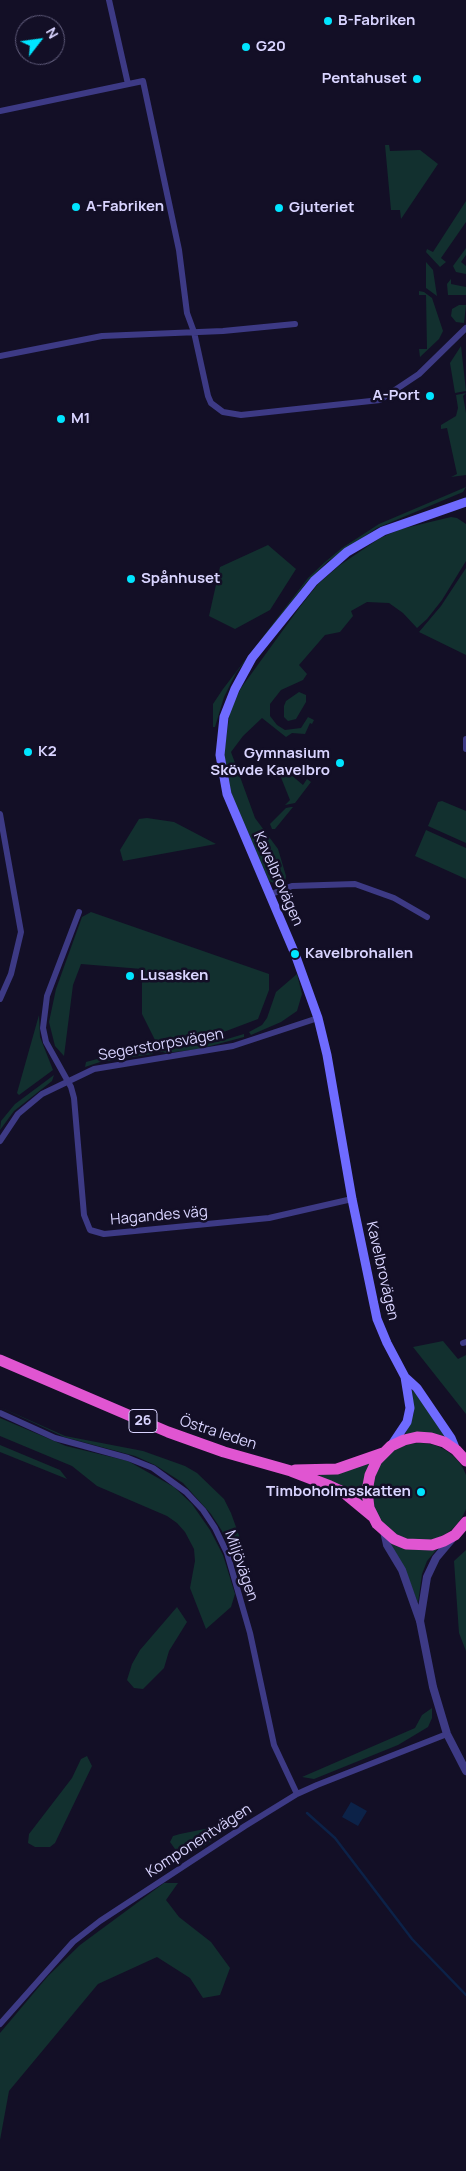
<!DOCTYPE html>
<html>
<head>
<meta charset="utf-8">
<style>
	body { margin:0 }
	#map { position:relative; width:466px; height:2171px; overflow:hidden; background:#130f26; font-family:Manrope,sans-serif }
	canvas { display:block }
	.north { position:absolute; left:15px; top:15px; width:50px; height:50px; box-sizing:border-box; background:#130f26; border:1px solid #625e7d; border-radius:50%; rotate:60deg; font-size:14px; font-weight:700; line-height:20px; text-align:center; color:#d9d4ff }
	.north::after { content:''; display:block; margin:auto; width:18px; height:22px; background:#00e5ff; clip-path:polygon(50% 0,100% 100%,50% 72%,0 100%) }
</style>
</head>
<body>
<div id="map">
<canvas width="466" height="2171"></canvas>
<div class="north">N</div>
</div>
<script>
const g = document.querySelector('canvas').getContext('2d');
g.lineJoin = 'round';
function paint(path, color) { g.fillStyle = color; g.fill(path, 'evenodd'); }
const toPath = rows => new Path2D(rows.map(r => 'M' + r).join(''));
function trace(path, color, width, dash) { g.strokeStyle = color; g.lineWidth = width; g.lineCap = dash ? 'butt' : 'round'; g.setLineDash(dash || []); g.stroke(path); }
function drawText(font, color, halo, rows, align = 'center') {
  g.font = font + ' Manrope,sans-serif'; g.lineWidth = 5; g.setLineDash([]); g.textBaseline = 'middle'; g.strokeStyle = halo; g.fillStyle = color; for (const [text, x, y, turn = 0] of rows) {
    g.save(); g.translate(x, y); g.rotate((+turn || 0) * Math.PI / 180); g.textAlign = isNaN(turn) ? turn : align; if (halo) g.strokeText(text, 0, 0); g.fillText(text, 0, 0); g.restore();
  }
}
paint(toPath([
	[385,145,389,145,390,151,420,150,438,164,401,219,400,210,391,210],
	[466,201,466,222,441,258,446,262,440,267,426,252,427,249,433,252],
	[466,248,466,255,461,262,466,266,466,274,456,272,453,266],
	[426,262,433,270,437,296,426,288],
	[451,279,451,284,466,287,466,295,448,295,447,284],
	[419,291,424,292,432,298,443,331,439,339,420,357,419,349,427,349,426,295,419,295],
	[459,305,466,305,464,323,456,322,451,316,452,309],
	[461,346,466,391,455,393,450,363],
	[466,393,463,396,466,413,466,475,451,477,457,474,447,428,441,429,441,425,456,416,458,408,456,395],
	[466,487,463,492,377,528,327,562,306,583,236,673,224,697,215,727,213,727,213,704,223,689,308,578,325,562,342,548,379,524],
	[451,517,457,518,466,524,466,561,442,600,427,619,417,628,403,613,389,603,367,602,351,611,353,616,340,632,325,635,299,665,307,674,303,680,281,690,270,704,270,716,277,725,285,730,301,728,308,717,314,720,312,724,310,723,305,734,292,733,286,737,262,718,243,736,231,752,255,818,278,849,286,876,285,882,276,884,269,881,232,797,224,754,230,711,241,688,299,608,318,584,340,565,380,538,401,529],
	[268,545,296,569,270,610,235,629,209,616,220,567],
	[466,568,466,655,419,632,441,606],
	[299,692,306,695,306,702,296,719,288,721,284,717,284,706,286,701],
	[278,764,303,785,307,779,311,782,295,803,285,805,290,800,276,765],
	[442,801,466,811,466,843,428,826,438,802],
	[291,807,293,807,275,829,272,829,270,824,286,808],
	[147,818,174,822,216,844,123,861,120,850,139,819],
	[426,830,466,848,466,879,415,856],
	[91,912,269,974,269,990,258,1019,213,1036,157,1044,142,1014,142,969,81,964,73,985,64,1056,55,1046,49,1022,56,989,82,917],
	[297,974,302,994,297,1011,281,1022,251,1035,249,1032,262,1025,267,1018,276,992],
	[39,1015,40,1037,53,1070,19,1095,17,1093],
	[244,1034,244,1037,199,1049,167,1053,158,1051,217,1042],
	[152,1051,153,1054,100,1062,85,1067,86,1062,101,1058],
	[54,1075,52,1081,14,1111,0,1130,1,1121,15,1104],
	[443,1341,458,1359,466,1355,466,1414,413,1347],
	[412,1390,413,1390,449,1440,405,1435,414,1413],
	[0,1407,65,1436,143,1451,185,1466,197,1473,224,1499,231,1513,241,1541,244,1559,242,1581,222,1531,211,1514,183,1483,155,1465,135,1456,64,1437],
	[0,1418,66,1446,128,1461,174,1487,192,1504,210,1530,223,1555,235,1594,231,1607,206,1629,190,1588,195,1561,194,1549,185,1532,177,1523,167,1516,97,1486,72,1466,0,1436],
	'371 1492a49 49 0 1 1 98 0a49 49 0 1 1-98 0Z',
	[0,1445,60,1470,67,1479,0,1452],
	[371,1460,365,1505,320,1476,320,1475],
	[390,1542,438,1548,427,1561,422,1574,418,1603,406,1572],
	[466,1550,466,1651,459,1633,454,1561],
	[177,1607,187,1622,169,1651,164,1668,143,1689,134,1688,127,1680,132,1664,140,1650],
	[432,1708,432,1718,428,1727,398,1745,314,1779,302,1777,415,1728,422,1715],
	[87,1756,92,1766,55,1843,50,1847,35,1847,28,1843,29,1834,72,1778,81,1759],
	[234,1823,235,1824,201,1848,190,1851,175,1849,170,1842,173,1836,180,1834],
	[164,1883,178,1883,166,1900,179,1917,211,1942,230,1968,220,1995,203,1998,190,1978,157,1957,98,1984,9,2091,0,2140,0,2033,48,1976,80,1945]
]), '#12302f');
paint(toPath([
	[351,1802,367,1811,358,1826,342,1817]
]), '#0c2248');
trace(toPath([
	[307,1813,335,1838,412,1939,466,1995]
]), '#0c2248', 2.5);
trace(toPath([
	[109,0,128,84],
	[0,111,143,81,179,250,187,313,194,332,208,396,211,403,223,412,241,415,380,400,419,374,466,328],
	[0,356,102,336,223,331,295,324],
	[466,749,466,739],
	[0,814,21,932,11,974,0,999],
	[269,895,292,886,355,884,394,898,427,917],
	[79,912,47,996,43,1028,46,1042,71,1087,74,1098,84,1215,90,1230,104,1234,269,1218,352,1199],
	[0,1141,18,1114,42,1094,94,1069,233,1046,318,1018],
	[463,1343,466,1342],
	[0,1413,55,1438,128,1458,153,1468,186,1492,203,1510,215,1528,227,1553,250,1633,274,1745,297,1794],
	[0,2024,73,1942,100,1921,245,1826,297,1794,317,1785,447,1734]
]), '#3d3a85', 6);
trace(toPath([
	[384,1531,387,1545,402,1570,420,1621,433,1687,447,1734,466,1771],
	[420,1621,427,1577,436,1558,452,1539]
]), '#3d3a85', 8);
trace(toPath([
	[391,1446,407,1422,410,1408,405,1377],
	[456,1450,451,1438,417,1388,405,1377,387,1343,377,1319,352,1199,327,1055,318,1018,295,954,227,794,220,755,224,717,235,689,252,658,314,581,347,552,383,531,466,502]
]), '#6f6bff', 9);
trace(toPath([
	[0,1360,168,1432,224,1452,291,1471,330,1486,343,1492,372,1516],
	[466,1461,456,1450,444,1442,431,1438,417,1437,404,1440,391,1446,377,1460,370,1475,367,1491,369,1508,377,1524,394,1539,406,1544,432,1545,444,1541,455,1535,466,1522],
	[295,1470,337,1469,383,1453]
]), '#e055d1', 11);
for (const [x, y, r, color] of [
	[328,21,5,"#00e5ff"],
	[246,47,5,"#00e5ff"],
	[417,79,5,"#00e5ff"],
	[76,207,5,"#00e5ff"],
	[279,208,5,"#00e5ff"],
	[430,396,5,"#00e5ff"],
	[61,419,5,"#00e5ff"],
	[131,579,5,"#00e5ff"],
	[28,752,5,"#00e5ff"],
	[340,763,5,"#00e5ff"],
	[295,954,5,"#00e5ff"],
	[130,976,5,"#00e5ff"],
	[421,1492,5,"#00e5ff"]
]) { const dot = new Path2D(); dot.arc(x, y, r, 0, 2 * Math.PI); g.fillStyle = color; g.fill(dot); trace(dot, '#130f26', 2); }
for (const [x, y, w] of [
	[143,1421,28]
]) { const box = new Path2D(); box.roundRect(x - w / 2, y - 11.5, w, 23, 4); g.fillStyle = '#130f26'; g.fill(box); trace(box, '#d9d4ff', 1); }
drawText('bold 14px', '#d9d4ff', null, [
	["26",143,1421]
]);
drawText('bold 15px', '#d9d4ff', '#130f26', [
	["B-Fabriken",338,21],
	["G20",256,47],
	["Pentahuset",407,79,"right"],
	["A-Fabriken",86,207],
	["Gjuteriet",289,208],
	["A-Port",420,396,"right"],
	["M1",71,419],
	["Spånhuset",141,579],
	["K2",38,752],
	["Gymnasium",330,754,"right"],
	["Skövde Kavelbro",330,771,"right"],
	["Kavelbrohallen",305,954],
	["Lusasken",140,976],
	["Timboholmsskatten",411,1492,"right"]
], 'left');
drawText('15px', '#d9d4ff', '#130f26', [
	["Kavelbrovägen",278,879,66],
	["Segerstorpsvägen",161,1045,-10],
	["Hagandes väg",159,1216,-5],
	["Kavelbrovägen",382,1271,77],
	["Östra leden",218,1433,18],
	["Miljövägen",241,1566,71],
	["Komponentvägen",199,1841,-33]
]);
</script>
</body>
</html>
